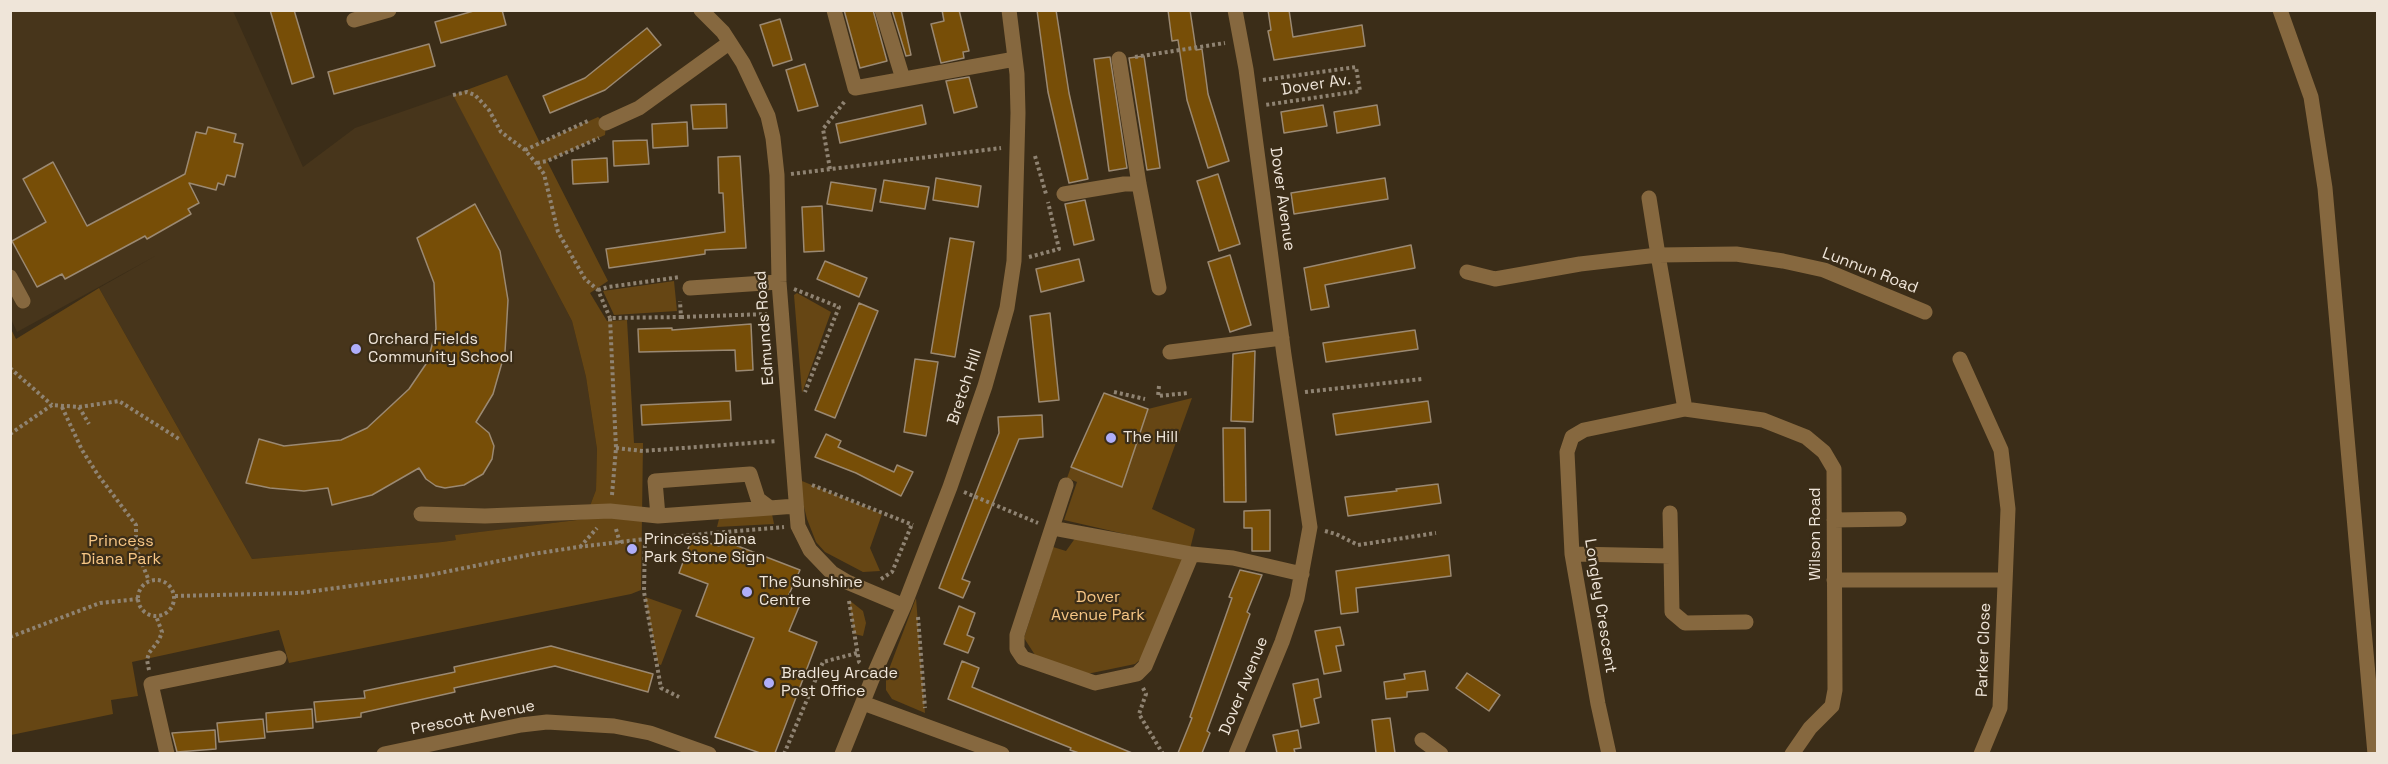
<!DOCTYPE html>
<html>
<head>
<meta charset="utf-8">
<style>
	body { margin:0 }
	#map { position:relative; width:2388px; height:764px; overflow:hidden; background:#3b2d18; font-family:"Space Grotesk",sans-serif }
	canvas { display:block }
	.frame { position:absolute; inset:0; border:12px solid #efe5d9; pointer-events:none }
</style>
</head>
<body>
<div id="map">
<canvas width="2388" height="764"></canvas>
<div class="frame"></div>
</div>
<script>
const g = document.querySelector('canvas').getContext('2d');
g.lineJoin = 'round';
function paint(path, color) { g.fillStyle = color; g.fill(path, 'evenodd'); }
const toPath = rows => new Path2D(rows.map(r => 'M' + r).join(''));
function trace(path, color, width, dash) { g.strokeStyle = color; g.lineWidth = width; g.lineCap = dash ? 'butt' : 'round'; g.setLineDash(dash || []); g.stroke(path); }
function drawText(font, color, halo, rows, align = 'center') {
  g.font = font + ' "Space Grotesk",sans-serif'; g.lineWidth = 4.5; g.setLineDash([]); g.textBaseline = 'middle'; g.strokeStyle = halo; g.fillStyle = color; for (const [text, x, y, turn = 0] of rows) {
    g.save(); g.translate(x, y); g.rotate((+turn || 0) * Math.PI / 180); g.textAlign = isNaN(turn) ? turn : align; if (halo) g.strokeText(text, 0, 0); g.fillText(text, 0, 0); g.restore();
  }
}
paint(toPath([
	[11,11,233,11,303,167,355,128,453,94,572,321,586,377,597,449,596,490,585,519,456,535,456,540,442,542,252,559,99,288,157,255,17,332,11,319]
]), '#47351b');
paint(toPath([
	[507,75,540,143,598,117,606,124,605,135,547,161,608,281,590,293,607,321,627,320,634,443,643,443,641,590,631,594,289,663,279,630,132,662,138,696,111,700,113,714,11,735,10,327,16,339,99,288,252,559,442,542,456,540,455,535,585,519,596,490,597,449,586,377,572,321,453,95],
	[674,281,677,311,614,315,603,291],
	[797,293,831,312,802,393,794,295],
	[1192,398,1152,509,1195,529,1190,549,1064,520,1077,482,1067,478,1071,467,1122,487,1148,409],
	[802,481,882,514,870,548,880,571,863,572,825,552,816,542,807,519,802,499],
	[772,514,774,524,717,527,719,519],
	[1076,537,1184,558,1142,658,1135,664,1087,674,1035,655,1024,638,1053,547,1066,551],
	[645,597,682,610,661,665,658,664],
	[916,598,925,713,892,699,886,690,886,677],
	[849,600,863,611,866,623,863,636,854,634]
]), '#664614');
const building = toPath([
	[270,10,294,10,314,77,292,84,270,10],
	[477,10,502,10,506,25,441,43,435,22,477,10],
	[844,10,873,10,887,61,860,68,844,10],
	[892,10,901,10,911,55,906,56,892,10],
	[942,10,959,10,969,51,963,52,964,58,941,63,931,24,944,21,942,10],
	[1037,10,1056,10,1069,93,1088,179,1069,183,1048,92,1037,10],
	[1168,10,1190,10,1196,50,1202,49,1208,94,1229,161,1208,168,1187,100,1178,40,1172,41,1168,10],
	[1268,10,1289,10,1293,37,1362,25,1365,46,1274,60,1268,31,1271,30,1268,10],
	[780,19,792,60,773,66,760,25,780,19],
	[647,28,661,45,605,90,550,113,543,96,585,78,647,28],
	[429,44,435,66,334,94,328,72,429,44],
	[1144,56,1160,168,1147,170,1129,58,1144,56],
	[1110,57,1127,168,1109,171,1094,59,1110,57],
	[805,64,818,106,798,111,786,70,805,64],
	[969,77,977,107,954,113,946,81,969,77],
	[726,104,727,128,693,129,691,105,726,104],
	[922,105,926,124,840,143,836,124,922,105],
	[1323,105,1327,126,1284,133,1281,112,1323,105],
	[1377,105,1380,125,1337,133,1334,112,1377,105],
	[687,122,688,146,653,148,652,124,687,122],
	[208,127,236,134,234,142,243,144,235,177,227,175,224,185,218,183,216,190,189,183,199,203,188,209,191,214,147,239,145,236,65,279,62,274,37,287,12,241,46,222,23,179,53,162,87,226,185,174,196,132,206,134,208,127],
	[647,140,649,164,614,166,613,141,647,140],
	[740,156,746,248,705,250,705,254,609,268,606,249,725,232,723,193,719,193,718,157,740,156],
	[607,158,608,182,573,184,572,160,607,158],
	[1218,174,1240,244,1219,251,1197,181,1218,174],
	[936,178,981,186,978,207,933,200,936,178],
	[1385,178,1388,199,1294,214,1291,193,1385,178],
	[884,180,929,187,925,209,880,202,884,180],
	[831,182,876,189,872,211,827,204,831,182],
	[1085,200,1094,240,1074,245,1065,204,1085,200],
	[475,204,500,251,508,300,505,352,493,394,476,422,489,433,494,446,492,459,483,474,464,485,445,488,436,486,426,479,419,468,372,495,332,505,328,488,304,491,270,488,246,483,259,439,284,446,341,440,367,428,409,389,428,361,436,329,434,283,417,238,475,204],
	[822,206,824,251,804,252,802,207,822,206],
	[950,238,974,242,955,357,931,353,950,238],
	[1411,245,1415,268,1325,285,1329,307,1311,310,1304,268,1411,245],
	[1230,255,1251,325,1230,332,1208,262,1230,255],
	[1079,259,1084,281,1041,292,1036,269,1079,259],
	[825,261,867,278,859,297,817,279,825,261],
	[859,303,878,311,835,418,815,410,859,303],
	[1050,313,1059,400,1039,402,1030,316,1050,313],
	[751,324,753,370,736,371,735,350,639,352,638,329,672,328,672,330,751,324],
	[1415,330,1418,349,1326,362,1323,343,1415,330],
	[1255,351,1253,422,1231,421,1233,354,1255,351],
	[915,359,938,362,926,436,904,432,915,359],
	[1104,393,1148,409,1122,487,1071,467,1104,393],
	[730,401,731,420,642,425,641,405,730,401],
	[1428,401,1431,422,1336,435,1333,414,1428,401],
	[1042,415,1043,437,1019,439,962,579,970,582,963,598,939,588,999,433,998,417,1042,415],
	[1223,428,1245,428,1246,502,1224,502,1223,428],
	[826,434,841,441,838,447,894,472,897,465,913,472,901,496,856,473,815,457,826,434],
	[1438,484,1441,503,1348,516,1345,497,1397,491,1396,489,1438,484],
	[1270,510,1270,551,1252,551,1252,528,1244,528,1244,511,1270,510],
	[692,538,719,546,722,540,800,570,786,601,799,607,789,631,817,642,775,753,760,753,715,737,754,638,696,616,708,584,679,573,692,538],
	[1449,555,1451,576,1356,588,1358,612,1341,614,1336,571,1449,555],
	[1240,570,1262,575,1247,612,1250,614,1207,731,1210,733,1202,753,1178,753,1192,718,1190,717,1232,598,1229,597,1240,570],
	[959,606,975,613,967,635,974,638,968,653,944,644,959,606],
	[1340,627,1344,645,1336,646,1341,671,1324,674,1315,631,1340,627],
	[551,646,653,674,648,692,555,666,454,688,455,692,361,713,361,717,316,722,314,702,365,698,364,691,455,672,454,667,551,646],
	[962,661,979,668,972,687,1132,753,1079,753,1070,750,1071,748,948,699,962,661],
	[1425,671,1428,690,1407,692,1407,697,1386,699,1384,682,1405,679,1404,674,1425,671],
	[1467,673,1500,695,1489,711,1456,688,1467,673],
	[1318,679,1321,697,1314,699,1319,723,1301,727,1293,684,1318,679],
	[312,709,313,728,267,732,266,713,312,709],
	[1390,718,1395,753,1376,753,1372,720,1390,718],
	[263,719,265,738,219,742,217,723,263,719],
	[215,730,216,749,177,752,172,733,215,730],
	[1298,730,1301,748,1294,749,1295,753,1277,753,1273,735,1298,730]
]);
paint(building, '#774e07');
trace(building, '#9b8972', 1.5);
trace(toPath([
	[1135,57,1225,43],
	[1263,80,1356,67,1360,91,1265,105],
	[453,95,467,92,475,95,489,110,501,132,525,150,536,163,544,174,558,232,585,279,598,290,610,318],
	[525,150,590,120],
	[1035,156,1046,194],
	[537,163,547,161,599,138],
	[830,169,823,129,845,101],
	[791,174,1001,148],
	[1029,257,1059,249,1048,202],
	[794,289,839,307,805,392],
	[598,290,608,287,680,277],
	[681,317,767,314],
	[10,368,52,405],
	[1159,386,1158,396,1188,393],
	[1114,392,1145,399],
	[1305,392,1422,379],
	[62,407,82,450,98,475,136,525,136,548,149,581],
	[79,407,119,401,179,439],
	[10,434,52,405,79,407,89,424],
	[616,448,643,451,777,441],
	[812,485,913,525],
	[964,492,1038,523],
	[612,495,616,448,610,318,681,317,680,301],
	[616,529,620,543],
	[1325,531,1336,534,1358,545,1436,533],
	[645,539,644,592,661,688,679,697],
	[580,547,597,528],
	[881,579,892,572,912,524],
	'138 598a18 18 0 1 1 36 0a18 18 0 1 1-36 0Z',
	[175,596,300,593,430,575,533,554,578,547,645,539,784,527],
	[849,601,859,662,861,664],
	[918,617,925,708],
	[10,637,100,603,138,599],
	[149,670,147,660,149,653,159,640,162,632,156,616],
	[1143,688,1146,694,1139,714,1163,754],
	[784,754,823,662,857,653]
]), '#8f8372', 4, [3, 3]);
trace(toPath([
	[701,10,723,32,743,63,768,116,773,138,777,175,779,282,798,526,810,550,832,573,847,582,904,606],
	[834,10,855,88,1015,59],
	[882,10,903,79],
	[1235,10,1246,69,1284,355,1310,527,1297,598,1282,642,1236,754],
	[2280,10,2311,97,2325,188,2375,754],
	[354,20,389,10],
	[1119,59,1139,184,1159,288],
	[606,123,639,108,729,43],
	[1064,194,1124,184,1139,184],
	[1649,198,1658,255,1736,254,1783,261,1824,270,1925,312],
	[1467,272,1495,279,1580,264,1658,255,1685,409],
	[10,277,23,301],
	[690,288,779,282],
	[1170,352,1282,338],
	[1960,359,2001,450,2008,509,2000,708,1981,754],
	[1066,485,1017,635,1017,649,1023,658,1095,683,1137,674,1145,666,1192,554],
	[770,508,758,499,750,474,655,481,658,516,770,508,796,506],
	[421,514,485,516,610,511,658,516],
	[1834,520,1899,519],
	[1052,528,1192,554,1233,558,1302,574],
	[1572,554,1671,556,1670,513],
	[1671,556,1672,612,1685,623,1746,622],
	[1834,580,2005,580],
	[863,703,1002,754],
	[1422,740,1441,754],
	[167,754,151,684,279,658],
	[384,754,521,725,547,722,614,726,650,733,709,754],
	[842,754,875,672,904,606,950,487,985,386,1007,308,1014,261,1018,113,1017,74,1009,10],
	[1609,754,1598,704,1572,554,1567,452,1572,437,1584,430,1685,409,1763,420,1806,437,1824,452,1834,469,1835,690,1832,706,1810,728,1792,754]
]), '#86683f', 15);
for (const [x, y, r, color] of [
	[356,349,6,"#afaefa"],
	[1111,438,6,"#afaefa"],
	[632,549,6,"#afaefa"],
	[747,592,6,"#afaefa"],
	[769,683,6,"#afaefa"]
]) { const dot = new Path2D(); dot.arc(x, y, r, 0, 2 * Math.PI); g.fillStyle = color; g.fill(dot); trace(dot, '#3b2d18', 2); }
drawText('16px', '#efe5d9', '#3b2d18', [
	["Dover Av.",1316,85,-9],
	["Dover Avenue",1282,199,82],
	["Lunnun Road",1870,271,21],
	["Edmunds Road",765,328,-94],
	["Bretch Hill",965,387,-72],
	["Wilson Road",1816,534,-90],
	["Longley Crescent",1600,606,81],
	["Parker Close",1984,650,-88],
	["Dover Avenue",1244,686,-68],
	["Prescott Avenue",473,718,-11]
]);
drawText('16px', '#efe5d9', '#3b2d18', [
	["Orchard Fields",368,340],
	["Community School",368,358],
	["The Hill",1123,438],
	["Princess Diana",644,540],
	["Park Stone Sign",644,558],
	["The Sunshine",759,583],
	["Centre",759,601],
	["Bradley Arcade",781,674],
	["Post Office",781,692]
], 'left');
drawText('16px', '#f7c685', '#3b2d18', [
	["Princess",121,542],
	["Diana Park",121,560],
	["Dover",1098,598],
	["Avenue Park",1098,616]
]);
</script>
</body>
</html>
